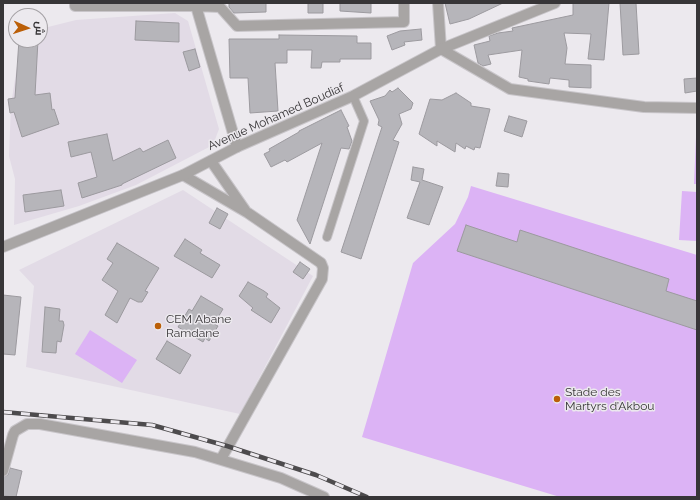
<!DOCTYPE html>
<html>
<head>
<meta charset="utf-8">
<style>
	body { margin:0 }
	#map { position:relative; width:700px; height:500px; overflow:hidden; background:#ece9ee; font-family:Raleway,Cairo,sans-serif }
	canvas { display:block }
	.frame { position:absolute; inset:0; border:4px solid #373537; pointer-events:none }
	.north { position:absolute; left:8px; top:8px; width:40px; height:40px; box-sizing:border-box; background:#ece9ee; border:1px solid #a4a1a5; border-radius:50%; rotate:93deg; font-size:11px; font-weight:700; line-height:16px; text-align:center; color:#373537 }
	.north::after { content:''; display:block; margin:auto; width:14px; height:18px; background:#bb5f08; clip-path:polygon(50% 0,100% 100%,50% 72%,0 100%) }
</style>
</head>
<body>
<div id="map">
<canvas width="700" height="500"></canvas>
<div class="frame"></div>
<div class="north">ش</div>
</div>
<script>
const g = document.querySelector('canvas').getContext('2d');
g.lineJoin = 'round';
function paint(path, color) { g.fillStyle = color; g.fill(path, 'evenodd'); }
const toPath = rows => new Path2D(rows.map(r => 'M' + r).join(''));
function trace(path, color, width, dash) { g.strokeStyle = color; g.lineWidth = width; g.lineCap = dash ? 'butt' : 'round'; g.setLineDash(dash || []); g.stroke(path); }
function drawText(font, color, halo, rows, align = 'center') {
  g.font = font + ' Raleway,sans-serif'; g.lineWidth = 3; g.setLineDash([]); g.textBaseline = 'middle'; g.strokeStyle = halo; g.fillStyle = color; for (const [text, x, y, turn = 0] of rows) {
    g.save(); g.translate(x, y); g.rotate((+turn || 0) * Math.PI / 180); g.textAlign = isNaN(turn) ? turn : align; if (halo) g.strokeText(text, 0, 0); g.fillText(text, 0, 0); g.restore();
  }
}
paint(toPath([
	[175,13,188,21,219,129,213,145,136,185,79,206,14,225,15,179,9,156,11,105,21,40,40,40,40,29,76,20],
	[183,190,313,276,240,414,26,367,34,286,19,270]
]), '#e2dbe6');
paint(toPath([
	[696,137,697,137,697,184,694,184],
	[471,186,697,255,697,497,560,497,362,437,413,263,455,224,468,197],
	[682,191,697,192,697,241,679,240],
	[90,330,137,360,122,383,75,354]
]), '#dcb3f5');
const building = toPath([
	[229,3,266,3,266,12,234,13,229,7,229,3],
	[308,3,323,3,323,13,308,13,308,3],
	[340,3,371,3,371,13,340,11,340,3],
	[445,3,503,3,469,19,450,24,445,3],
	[573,3,609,3,604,60,588,59,591,34,564,33,567,48,565,64,591,65,591,88,569,87,569,80,550,78,549,84,528,81,528,79,519,77,522,50,488,55,491,64,483,66,478,63,474,45,490,41,489,36,498,33,513,31,512,28,573,15,573,3],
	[620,3,636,3,639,54,623,55,620,3],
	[136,21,179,23,179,42,135,40,136,21],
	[421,29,422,40,404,42,405,45,392,50,387,36,400,31,421,29],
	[279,35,357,36,357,43,371,43,371,59,340,59,340,62,322,62,321,68,311,68,312,50,287,50,287,63,275,63,278,111,250,113,248,78,230,78,229,39,279,39,279,35],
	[19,40,38,40,35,95,50,93,52,110,54,109,59,124,22,137,14,112,10,113,8,99,15,98,19,40],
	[195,49,200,67,189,71,183,52,195,49],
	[697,78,697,91,685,93,684,79,697,78],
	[398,88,413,103,411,109,399,114,402,124,393,140,399,142,361,259,341,252,382,127,378,125,379,120,370,101,385,96,390,90,392,92,398,88],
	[456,93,471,103,471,106,490,109,480,148,475,147,474,150,466,146,465,149,456,143,455,152,437,141,437,146,419,134,430,99,442,100,456,93],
	[341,110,349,126,347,127,352,141,349,149,341,148,310,244,297,220,322,143,287,162,285,160,271,167,264,154,270,151,269,149,299,132,299,131,341,110],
	[509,116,527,121,522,137,504,131,509,116],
	[107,134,113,161,140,148,143,152,168,140,176,158,122,184,122,185,82,198,78,183,97,177,91,152,71,157,68,142,107,134],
	[413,167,424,169,422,180,443,187,429,225,407,218,420,182,411,180,413,167],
	[498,173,509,174,508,187,496,186,498,173],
	[61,190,64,206,25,212,23,195,61,190],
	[217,208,228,214,220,229,209,223,217,208],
	[466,225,517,242,520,230,669,279,666,291,697,301,697,330,457,251,466,225],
	[185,239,202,250,200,253,220,265,212,278,174,256,185,239],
	[117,243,159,268,145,291,148,292,142,302,138,302,130,298,117,323,105,315,118,291,102,280,113,263,107,259,117,243],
	[300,262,310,269,303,279,293,272,300,262],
	[248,282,264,291,268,294,266,297,280,308,271,323,251,310,253,308,239,296,248,282],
	[3,295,21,297,15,355,3,354,3,295],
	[201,296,223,309,214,324,218,326,209,341,205,338,203,342,178,327,189,309,192,311,201,296],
	[45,307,60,309,59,321,63,321,64,325,61,342,57,341,56,353,42,352,45,307],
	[167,341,191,355,180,374,156,359,167,341],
	[10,468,22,471,16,497,3,496,3,477,8,475,10,468]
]);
paint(building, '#b6b5ba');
trace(building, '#9c9a9f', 1);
const service = toPath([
	[327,237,364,121,353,96]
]);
const minor = toPath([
	[75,3,75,6,196,6,237,147],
	[438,3,441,49,510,89,644,107,697,108],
	[196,6,220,7,237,26,404,22,404,3],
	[211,161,245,210],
	[183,175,248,213,321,263,323,268,322,279,221,459],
	[3,471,13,435,15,431,27,424,40,424,195,452,281,478,324,497]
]);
const tertiary = toPath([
	[3,247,183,175,237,147,353,96,441,49,555,3]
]);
trace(service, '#c8c5c9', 10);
trace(minor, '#c8c5c9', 12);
trace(tertiary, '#c8c5c9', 12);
trace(service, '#a8a5a4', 8);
trace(minor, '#a8a5a4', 10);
trace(tertiary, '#a8a5a4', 10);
const rail = toPath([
	[3,412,152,425,227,446,316,475,367,497]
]);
trace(rail, '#4d4b4d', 4.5);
trace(rail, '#ece9ee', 3, [9]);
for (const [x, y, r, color] of [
	[158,326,4,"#bb5f08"],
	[557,399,4,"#bb5f08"]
]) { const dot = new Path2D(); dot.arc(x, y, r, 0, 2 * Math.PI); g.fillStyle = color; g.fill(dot); trace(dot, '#ece9ee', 1.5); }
drawText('12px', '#373537', '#ece9ee', [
	["Avenue Mohamed Boudiaf",276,117,-24]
]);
drawText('12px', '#373537', '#ece9ee', [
	["CEM Abane",166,319],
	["Ramdane",166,333],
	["Stade des",565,392],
	["Martyrs d’Akbou",565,406]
], 'left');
</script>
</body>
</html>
